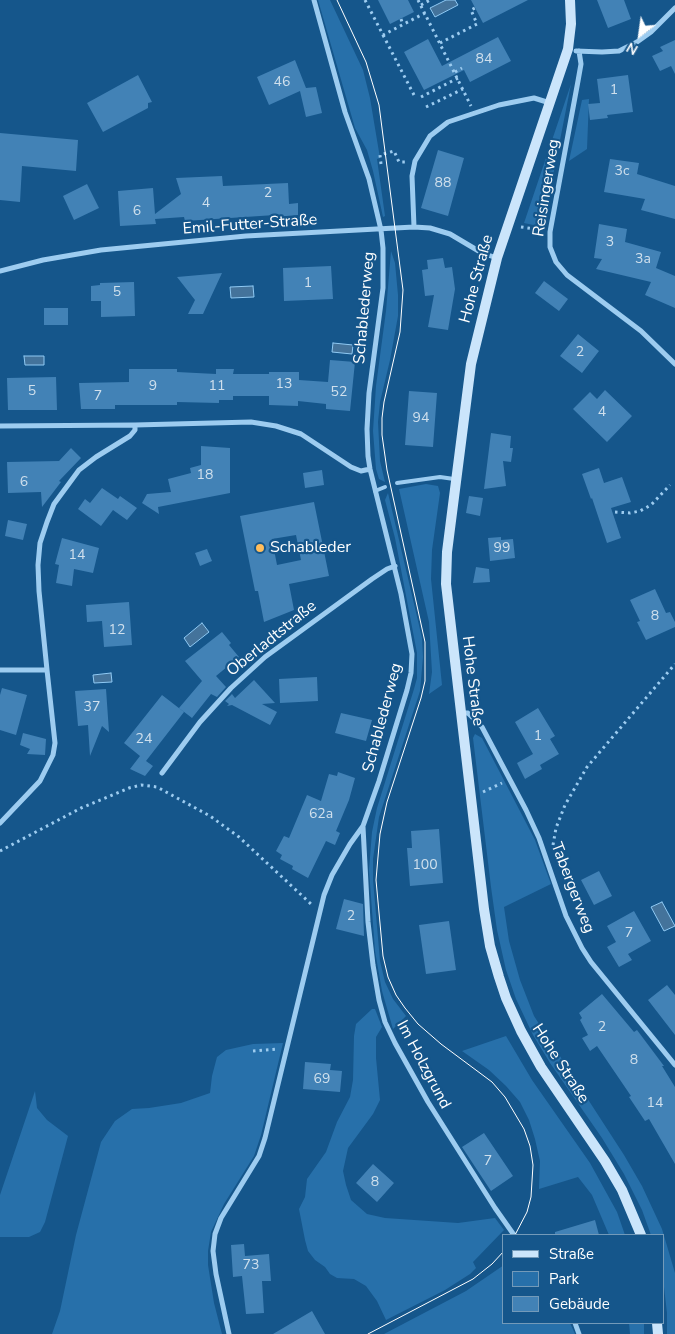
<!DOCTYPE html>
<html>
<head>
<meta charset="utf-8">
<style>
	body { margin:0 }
	#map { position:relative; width:675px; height:1334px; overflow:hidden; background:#15568b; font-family:"Nunito Sans",sans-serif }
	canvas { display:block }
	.legend { position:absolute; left:502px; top:1234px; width:162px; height:90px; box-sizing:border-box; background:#15568b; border:1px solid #739ab9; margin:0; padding:6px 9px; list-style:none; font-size:15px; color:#fff }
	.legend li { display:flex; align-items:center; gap:10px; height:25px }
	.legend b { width:25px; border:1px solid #739ab9 }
	.north { position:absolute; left:615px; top:10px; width:50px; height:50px; -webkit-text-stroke:4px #15568b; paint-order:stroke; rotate:210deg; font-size:14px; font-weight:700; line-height:20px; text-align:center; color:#fff }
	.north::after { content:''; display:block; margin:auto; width:18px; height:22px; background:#fff; clip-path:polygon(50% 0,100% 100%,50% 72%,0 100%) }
</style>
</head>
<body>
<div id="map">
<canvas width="675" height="1334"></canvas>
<ul class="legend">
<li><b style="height:6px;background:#cbe5fb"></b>Straße</li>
<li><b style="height:14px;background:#2770aa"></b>Park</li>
<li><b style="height:14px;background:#4282b6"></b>Gebäude</li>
</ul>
<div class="north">N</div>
</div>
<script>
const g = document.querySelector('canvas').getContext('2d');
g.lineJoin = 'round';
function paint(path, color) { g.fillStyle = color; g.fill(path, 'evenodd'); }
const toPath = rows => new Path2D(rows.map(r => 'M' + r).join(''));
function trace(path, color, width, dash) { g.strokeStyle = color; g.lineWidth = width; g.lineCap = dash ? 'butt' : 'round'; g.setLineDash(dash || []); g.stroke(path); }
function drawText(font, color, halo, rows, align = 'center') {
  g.font = font + ' "Nunito Sans",sans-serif'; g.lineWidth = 4.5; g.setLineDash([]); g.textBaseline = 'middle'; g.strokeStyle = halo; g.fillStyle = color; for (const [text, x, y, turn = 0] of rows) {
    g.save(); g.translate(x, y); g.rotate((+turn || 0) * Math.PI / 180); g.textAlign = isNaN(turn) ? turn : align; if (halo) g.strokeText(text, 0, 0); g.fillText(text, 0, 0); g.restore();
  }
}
paint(toPath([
	[318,0,330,0,363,70,370,98,380,158,377,159,385,216,383,217,373,171,367,150,355,128],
	[571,84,543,227,524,223],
	[589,99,587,149,569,161,582,100],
	[391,251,395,263,398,295,398,316,390,360,380,402,378,422,380,461,385,482,379,479,376,469,373,431,376,386,386,311],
	[426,484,438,486,440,493,432,550,431,579,442,685,429,694,432,672,429,622,399,489],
	[388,493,422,638,423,657,420,691,379,817,373,859,373,880,380,961,385,982,393,999,406,1016,393,1029,382,991,375,951,369,870,372,832,377,808,414,689,417,678,417,653,395,538,385,500],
	[475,734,482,738,535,840,551,884,504,907,509,941,520,980,534,1016,624,1155,642,1186,662,1229,675,1273,675,1334,667,1334,667,1313,664,1287,664,1235,651,1235,642,1210,624,1174,602,1138,550,1063,533,1035,516,999,506,970,497,930,491,887,473,738],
	[372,1009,375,1009,382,1027,376,1037,376,1058,380,1100,373,1114,348,1148,343,1171,346,1185,351,1200,367,1214,385,1218,458,1223,495,1218,504,1230,473,1262,476,1268,470,1274,445,1290,386,1320,377,1301,366,1286,354,1279,337,1278,330,1274,325,1267,315,1260,308,1251,305,1240,299,1209,305,1197,307,1179,326,1152,337,1122,350,1097,353,1080,354,1036,356,1024],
	[506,1036,532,1080,590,1163,617,1212,625,1235,609,1235,592,1195,578,1177,539,1189,540,1161,535,1139,529,1120,520,1102,506,1086,489,1070,462,1051],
	[283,1043,261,1135,254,1156,224,1204,211,1232,208,1251,208,1265,214,1303,222,1334,52,1334,60,1311,76,1235,101,1142,115,1121,132,1109,149,1108,181,1103,210,1093,212,1076,217,1057,226,1050,253,1044],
	[35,1091,37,1108,47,1120,68,1136,45,1222,40,1232,29,1237,0,1237,0,1195],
	[504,1265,504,1323,570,1323,575,1334,384,1334,466,1291],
	[629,1323,644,1323,644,1334,630,1334]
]), '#2770aa');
const water = toPath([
	[446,0,455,0,458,5,435,17,430,8,446,0],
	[253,286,254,297,231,298,230,287,253,286],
	[333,343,353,345,352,354,332,352,333,343],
	[24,356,44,356,44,365,25,365,24,356],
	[202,623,209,632,190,647,184,638,202,623],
	[111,673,112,682,94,683,93,675,111,673],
	[662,902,675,926,664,931,651,907,662,902]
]);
paint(water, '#44739b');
trace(water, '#8fc9f3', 1);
paint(toPath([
	[378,0,408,0,414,12,390,24],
	[471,0,528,0,483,23],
	[597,0,624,0,631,19,608,28],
	[498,37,511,61,470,82,464,70,424,90,404,52,428,39,442,66],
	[675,40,675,74,671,66,660,71,652,56,663,51,660,47],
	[295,60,306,88,316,87,322,113,306,117,300,91,269,105,257,77],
	[138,75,152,102,148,103,148,108,103,132,87,103],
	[628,75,633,112,607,115,608,118,590,120,588,104,600,103,597,79],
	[0,133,78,140,76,171,22,166,20,202,0,200],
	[438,150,464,158,448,216,421,208],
	[610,159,639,163,637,174,675,186,675,219,641,210,645,199,604,192],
	[222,176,223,186,288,183,289,204,298,203,298,215,275,217,275,215,185,221,184,217,155,219,156,224,120,226,118,191,153,188,155,214,181,194,176,178],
	[87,184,99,208,74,220,63,196],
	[599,224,627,229,625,242,661,252,656,268,675,276,675,308,645,295,651,282,596,269,602,259,594,258],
	[443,258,445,268,452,267,455,289,448,330,428,327,434,295,425,296,422,270,428,269,427,260],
	[331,266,333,299,284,301,283,268],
	[222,273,203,314,188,314,195,300,177,277],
	[544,281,568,299,559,311,535,293],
	[134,282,135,316,101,317,101,301,91,301,91,286,100,285,100,283],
	[44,308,68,308,68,325,44,325],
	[578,334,599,351,582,373,560,356],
	[330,360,355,362,350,411,326,409,326,404,298,401,298,406,269,405,269,396,233,396,233,400,219,400,219,403,177,402,177,405,115,405,115,409,81,409,79,383,129,382,129,369,177,369,177,372,216,374,216,369,234,369,233,374,269,374,269,372,299,372,299,380,328,382],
	[56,377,57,410,8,410,7,378],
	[605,390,632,416,607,442,573,409,590,392,597,399],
	[409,391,437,393,433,447,405,445],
	[491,433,511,436,510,448,513,448,511,462,503,461,506,486,484,489],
	[201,446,230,448,230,493,158,507,159,514,142,503,147,494,171,492,168,479,191,473,190,468,201,465],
	[71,448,81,458,59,481,61,482,42,507,41,492,8,493,7,462,59,461],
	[599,468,604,483,622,477,631,502,611,508,621,538,607,543,592,498,591,499,582,474],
	[322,470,324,485,305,488,303,473],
	[102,488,118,499,120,496,137,508,127,520,113,510,101,526,78,509,85,499,90,503],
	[469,496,483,498,480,516,466,513],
	[314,502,329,576,289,584,294,610,264,622,258,591,255,591,240,516],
	[296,535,301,560,277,565,272,539],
	[8,520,27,524,23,540,5,536],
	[501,537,501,540,513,539,515,558,490,561,488,538],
	[62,538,99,548,93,573,74,569,72,586,56,583,59,565,55,564],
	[207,549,212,561,200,566,195,553],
	[476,567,489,569,490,582,473,583],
	[655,589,666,613,670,612,675,622,675,627,646,640,637,622,640,621,630,600],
	[129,602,132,645,104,647,102,621,87,622,86,605],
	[222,632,231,643,229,645,239,657,216,676,226,687,217,697,211,694,192,718,179,708,202,681,185,661],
	[317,677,318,701,280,703,279,679],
	[254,680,275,703,262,704,277,712,270,725,232,705,227,706,229,704,225,701,232,694,235,698],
	[2,688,27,695,16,735,0,730,0,695],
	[106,689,109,732,102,726,90,756,88,725,78,726,75,691],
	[162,695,184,712,146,761,153,766,145,776,130,769,140,756,124,743],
	[538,708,555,736,550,739,559,754,540,765,542,769,525,779,517,763,533,754,515,722],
	[341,713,372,720,366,741,335,733],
	[23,733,46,739,45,755,27,754,30,749,20,745],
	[338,772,355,778,349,800,336,831,340,833,335,845,326,841,308,878,292,869,293,866,280,859,282,855,276,851,284,836,289,838,307,795,321,801,329,774,337,776],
	[439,829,443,883,410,886,407,848,412,848,411,831],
	[599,871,612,896,594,905,581,880],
	[344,899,363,904,364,936,336,929],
	[634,911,651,941,628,954,632,960,619,967,607,947,616,942,607,926],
	[449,921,456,970,426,974,419,925],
	[667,985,675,995,675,1035,648,1000],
	[602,994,634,1032,637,1030,664,1066,662,1066,675,1087,675,1164,649,1119,645,1121,629,1097,631,1096,597,1046,590,1051,582,1038,588,1035,580,1020,582,1018,579,1013],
	[305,1062,331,1064,330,1070,342,1071,340,1092,303,1089],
	[484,1133,513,1176,491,1191,462,1147],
	[373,1164,394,1183,377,1202,356,1183],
	[595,1220,599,1235,555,1235,555,1232],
	[244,1244,245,1256,269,1254,271,1281,262,1281,264,1313,246,1314,242,1276,233,1277,231,1245],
	[312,1311,325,1334,273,1334]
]), '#4282b6');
trace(toPath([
	[365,0,383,35,425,13],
	[418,0,471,106],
	[421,5,430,0],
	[401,19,403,25],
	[383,35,414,95],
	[440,43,477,24,471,10,475,8],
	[455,72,462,68],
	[421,97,458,78],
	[426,107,463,89],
	[381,164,380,155,394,151,399,162,405,162],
	[521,227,542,230],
	[615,512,630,513,640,511,651,505,670,485],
	[483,792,502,783],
	[553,845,556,828,565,805,587,767,675,664],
	[0,851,81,808,129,788,141,785,157,787,210,816,239,837,311,904],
	[253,1051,277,1049]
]), '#9dccf0', 3, [2.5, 4]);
trace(toPath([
	[397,483,440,477,454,479],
	[375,491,385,487]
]), '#9dccf0', 4);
trace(toPath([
	[576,51,602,52,619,51,637,42,651,32,675,8],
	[579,51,581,64,578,81,550,232,550,247,556,262,567,275,641,331,675,364],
	[414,227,412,176,415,161,430,136,448,122,499,105,534,98,550,103],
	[0,271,43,260,101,250,246,236,414,227,430,228,450,234,482,253,497,258],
	[0,426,135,425,251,422,276,426,301,434,351,467,361,471,370,469],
	[0,670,47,670,55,743,53,755,40,781,0,823],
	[47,670,39,591,38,565,40,543,47,522,54,504,79,470,96,457,130,436,135,430,135,425],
	[462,713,468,713,482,727,526,810,539,838,566,916,582,948,591,962,675,1065],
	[162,773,200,722,231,688,265,657,372,579,387,569,395,566],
	[363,827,368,922,373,965,379,1000,385,1022,395,1043,428,1102,495,1208,514,1235],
	[575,1323,579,1334],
	[229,1334,216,1274,213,1251,215,1234,221,1218,259,1156,265,1138,324,895,332,875,350,844,363,826,379,781,407,690,411,673,412,654,401,594,370,469,368,456,367,429,369,393,383,288,383,248,381,230,369,179,345,112,314,0]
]), '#9dccf0', 5);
trace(toPath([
	[570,0,571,24,568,49,497,258,471,364,447,552,446,584,484,909,490,946,499,977,506,998,521,1031,541,1067,605,1161,622,1190,641,1235],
	[657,1323,658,1334]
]), '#cbe5fb', 10);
trace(toPath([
	[337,0,366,62,379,105,403,290,400,332,384,402,382,418,382,435,387,470,425,642,425,681,421,698,387,802,380,834,376,880,383,956,388,977,396,995,405,1008,418,1024,441,1044,492,1082,505,1097,524,1129,530,1146,533,1165,531,1197,527,1212,515,1235],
	[368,1334,473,1279,492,1264,504,1251]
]), '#fff', 1);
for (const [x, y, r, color] of [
	[260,548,5,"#ffbd5c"]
]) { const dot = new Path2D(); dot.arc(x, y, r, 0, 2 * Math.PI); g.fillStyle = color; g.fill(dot); trace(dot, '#15568b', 2); }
drawText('14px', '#d0e0ed', null, [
	["84",484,60],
	["46",282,83],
	["1",614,91],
	["3c",622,172],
	["88",443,184],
	["2",268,194],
	["4",206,204],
	["6",137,212],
	["3",610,243],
	["3a",643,260],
	["1",308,284],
	["5",117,293],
	["2",580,353],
	["13",284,385],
	["9",153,387],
	["11",217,387],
	["5",32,392],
	["52",339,393],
	["7",98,397],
	["4",602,413],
	["94",421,419],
	["18",205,476],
	["6",24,483],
	["99",502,549],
	["14",77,556],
	["8",655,617],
	["12",117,631],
	["37",92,708],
	["1",538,737],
	["24",144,740],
	["62a",321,815],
	["100",425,866],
	["2",351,917],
	["7",629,934],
	["2",602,1028],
	["8",634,1061],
	["69",322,1080],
	["14",655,1104],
	["7",488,1162],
	["8",375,1183],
	["73",251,1266]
]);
drawText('16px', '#fff', '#15568b', [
	["Reisingerweg",547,188,-81],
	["Emil-Futter-Straße",250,225,-4],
	["Hohe Straße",477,279,-75],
	["Schablederweg",365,308,-85],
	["Oberladtstraße",272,639,-39],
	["Hohe Straße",472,681,83],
	["Schablederweg",383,718,-75],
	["Tabergerweg",572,888,69],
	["Hohe Straße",560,1064,57],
	["Im Holzgrund",423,1065,62]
]);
drawText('16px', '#fff', '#15568b', [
	["Schableder",270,548]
], 'left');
</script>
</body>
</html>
